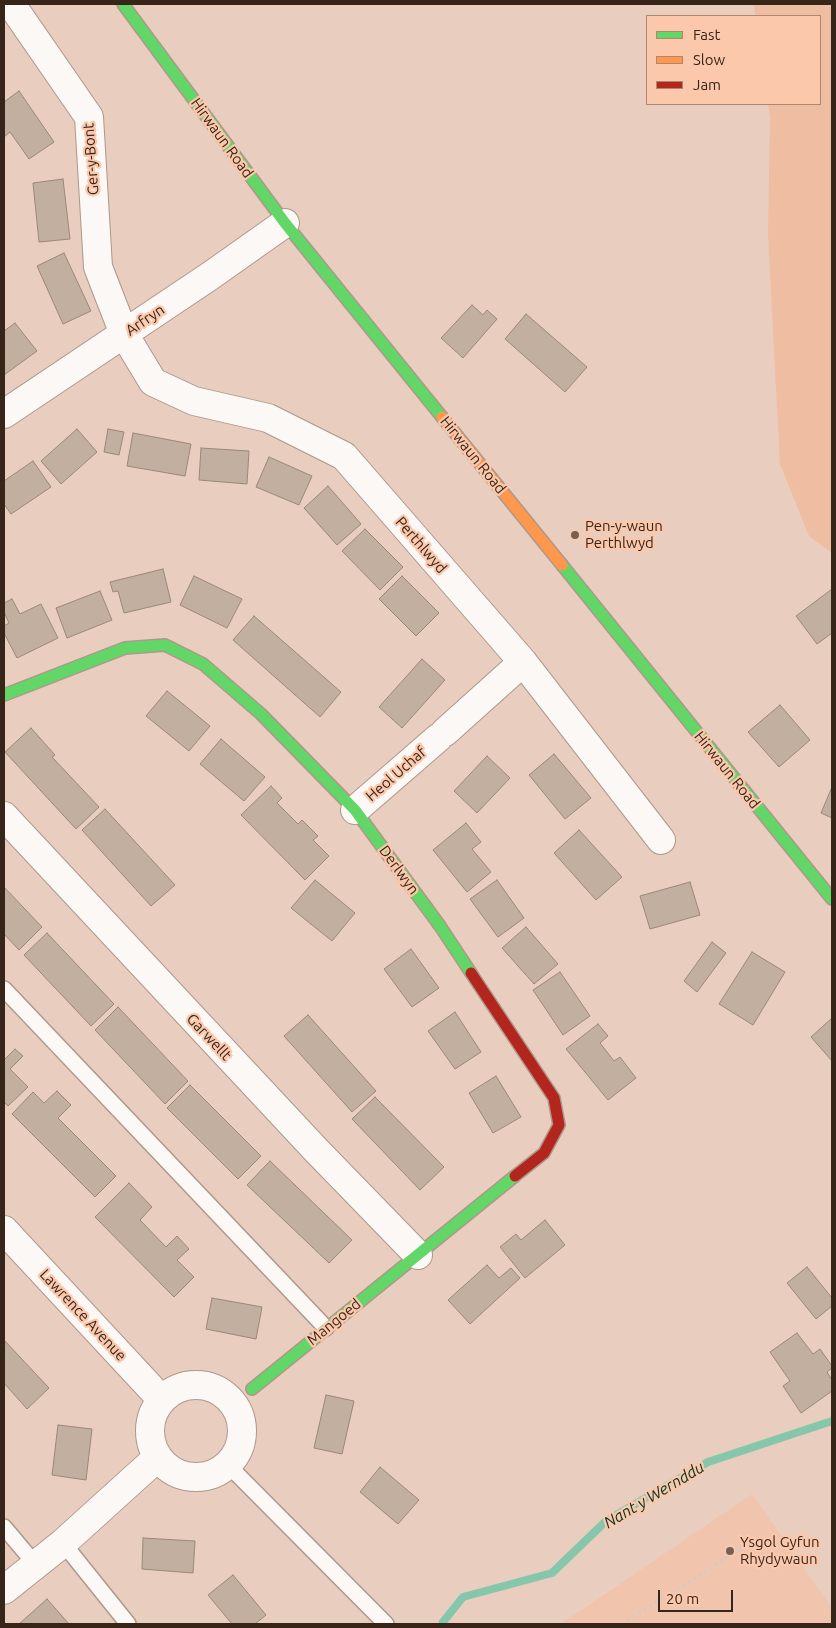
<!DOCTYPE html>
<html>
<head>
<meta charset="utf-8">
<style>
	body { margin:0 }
	#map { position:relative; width:836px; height:1628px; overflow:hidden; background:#e9cdbe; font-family:Ubuntu,sans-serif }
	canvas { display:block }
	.frame { position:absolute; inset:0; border:5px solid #38251a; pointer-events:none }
	.legend { position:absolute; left:646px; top:15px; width:175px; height:90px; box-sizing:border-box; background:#fbc8ac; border:1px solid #ad8772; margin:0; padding:6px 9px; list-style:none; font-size:15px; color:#38251a }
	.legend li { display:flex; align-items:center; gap:10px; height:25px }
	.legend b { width:25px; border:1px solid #ad8772 }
	.scale { position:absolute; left:658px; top:1590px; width:75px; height:22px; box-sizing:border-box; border:2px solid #38251a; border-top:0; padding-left:6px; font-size:15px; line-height:18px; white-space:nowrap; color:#38251a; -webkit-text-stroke:4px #fbc8ac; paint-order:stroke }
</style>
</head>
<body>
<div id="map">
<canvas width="836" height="1628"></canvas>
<div class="frame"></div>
<ul class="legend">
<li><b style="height:6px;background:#63d668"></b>Fast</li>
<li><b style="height:6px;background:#ff974d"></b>Slow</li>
<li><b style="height:6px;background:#b3261e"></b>Jam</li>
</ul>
<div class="scale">20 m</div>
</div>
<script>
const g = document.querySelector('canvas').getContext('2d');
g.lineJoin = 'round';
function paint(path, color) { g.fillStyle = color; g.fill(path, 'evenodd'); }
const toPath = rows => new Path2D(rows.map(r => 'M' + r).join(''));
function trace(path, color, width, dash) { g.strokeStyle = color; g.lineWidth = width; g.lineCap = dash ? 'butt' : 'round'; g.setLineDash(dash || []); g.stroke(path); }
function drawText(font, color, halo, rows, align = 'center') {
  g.font = font + ' Ubuntu,sans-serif'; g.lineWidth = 4.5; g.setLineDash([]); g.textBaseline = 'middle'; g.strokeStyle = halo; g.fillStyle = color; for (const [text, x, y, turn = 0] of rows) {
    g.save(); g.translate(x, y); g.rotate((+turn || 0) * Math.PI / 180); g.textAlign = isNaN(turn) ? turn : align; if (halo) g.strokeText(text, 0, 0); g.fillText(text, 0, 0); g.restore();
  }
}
paint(toPath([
	[752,1494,832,1608,832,1624,561,1624]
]), '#f1c5ad');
paint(toPath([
	[754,4,832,4,832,553,809,536,780,464,768,235,770,117,768,104,820,104,820,16,755,16]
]), '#efbda2');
trace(toPath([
	[443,1622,463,1597,552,1573,606,1521,708,1462,832,1421]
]), '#86c7ac', 8);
const building = toPath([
	[19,91,54,142,29,159,10,132,4,137,4,102,19,91],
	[63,179,70,239,39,242,33,183,63,179],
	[64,253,91,311,63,324,37,266,64,253],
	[472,305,483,315,487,310,497,319,463,358,441,338,472,305],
	[526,314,587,367,565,392,505,339,526,314],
	[15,323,37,351,4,375,4,331,15,323],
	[77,429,97,452,61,484,41,461,77,429],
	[108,429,124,432,119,455,104,452,108,429],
	[133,433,191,444,185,476,127,466,133,433],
	[201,448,249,451,247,484,199,480,201,448],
	[269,457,312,476,299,505,256,487,269,457],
	[33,461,51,487,11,514,4,504,4,481,33,461],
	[328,486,361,524,337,545,304,508,328,486],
	[365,529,403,567,380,590,342,551,365,529],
	[163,569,171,602,124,613,118,591,113,592,110,582,163,569],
	[194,576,242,599,227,628,180,605,194,576],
	[402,576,439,613,416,636,379,599,402,576],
	[832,589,832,633,817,644,796,616,832,589],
	[100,591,112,620,67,638,56,608,100,591],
	[12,599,20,614,41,604,58,638,17,658,4,633,4,626,9,623,4,612,4,603,12,599],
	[254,616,341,692,320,717,233,640,254,616],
	[422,659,445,680,402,728,379,707,422,659],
	[167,691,210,726,189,751,146,716,167,691],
	[780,705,810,740,779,767,748,732,780,705],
	[31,728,55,755,52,757,99,807,76,829,5,752,31,728],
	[221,739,265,777,244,801,200,764,221,739],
	[554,754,591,798,565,819,529,775,554,754],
	[487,756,510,778,477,813,454,791,487,756],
	[271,786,282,798,277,803,298,824,302,820,318,836,313,840,329,856,305,880,241,815,271,786],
	[832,787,832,818,821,813,832,787],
	[105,809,175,885,151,906,82,830,105,809],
	[466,823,481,842,472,849,491,872,467,892,433,850,466,823],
	[579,830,622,877,596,900,554,853,579,830],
	[315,880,355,913,332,941,291,908,315,880],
	[497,880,524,918,498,937,470,899,497,880],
	[690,882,700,915,650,929,640,896,690,882],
	[4,887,42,927,19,950,4,934,4,887],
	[526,927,558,964,534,984,502,948,526,927],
	[47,933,114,1004,91,1026,24,955,47,933],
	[712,942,726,953,697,992,684,981,712,942],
	[411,949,439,988,412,1007,384,969,411,949],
	[752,952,785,972,753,1025,719,1004,752,952],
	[560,972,590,1016,563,1035,533,990,560,972],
	[118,1007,188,1081,165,1104,95,1030,118,1007],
	[455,1012,481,1052,455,1069,428,1031,455,1012],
	[308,1015,376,1091,352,1112,284,1036,308,1015],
	[832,1018,832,1061,811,1037,832,1018],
	[598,1024,608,1036,600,1043,614,1061,620,1057,636,1078,608,1100,566,1049,598,1024],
	[15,1049,23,1056,10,1069,28,1087,8,1106,4,1102,4,1058,5,1059,15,1049],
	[496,1076,521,1117,493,1133,469,1093,496,1076],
	[190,1085,261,1156,238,1179,167,1108,190,1085],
	[57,1091,71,1105,58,1118,116,1176,95,1197,12,1114,33,1092,44,1103,57,1091],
	[375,1097,444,1167,420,1190,352,1119,375,1097],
	[270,1161,352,1240,329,1263,247,1185,270,1161],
	[129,1183,152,1207,140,1220,166,1247,177,1236,189,1249,177,1260,194,1277,174,1297,95,1217,129,1183],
	[545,1220,565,1245,525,1278,500,1247,516,1234,521,1240,545,1220],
	[487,1265,499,1278,511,1268,520,1278,470,1324,448,1300,487,1265],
	[807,1267,832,1298,832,1306,816,1319,787,1283,807,1267],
	[212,1298,262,1307,256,1339,206,1329,212,1298],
	[797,1333,813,1354,820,1349,832,1366,832,1368,827,1372,832,1380,832,1391,801,1413,783,1386,790,1381,770,1352,797,1333],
	[4,1340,49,1388,27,1409,4,1383,4,1340],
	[326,1395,354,1401,342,1454,314,1448,326,1395],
	[58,1425,92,1429,86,1480,52,1475,58,1425],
	[380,1467,419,1500,398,1524,360,1492,380,1467],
	[143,1538,195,1541,193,1573,142,1569,143,1538],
	[233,1575,266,1615,255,1624,232,1624,208,1595,233,1575],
	[47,1599,69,1624,19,1624,47,1599]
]);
paint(building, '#c2afa0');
trace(building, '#9a8779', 1);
const lane = toPath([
	[4,989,326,1328],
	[228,1465,386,1624],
	[4,1527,36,1565],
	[63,1543,128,1624]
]);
const street = toPath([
	[11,4,89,117,98,267,124,334,153,382,194,401,268,418,344,456,523,662,661,840],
	[4,414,210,276,285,223],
	[445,732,523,662],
	[355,810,438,738],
	[4,816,316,1150,418,1255],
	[4,1230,162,1400],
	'150 1431a46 46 0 1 1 92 0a46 46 0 1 1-92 0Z',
	[4,1590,63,1543,158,1457]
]);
const fast = toPath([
	[123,4,285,223,442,417],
	[562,565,832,899],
	[4,695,125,648,165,645,203,664,261,714,355,810,440,926,471,973],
	[252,1389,515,1176]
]);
const slow = toPath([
	[442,417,562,565]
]);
const jam = toPath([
	[471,973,554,1098,559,1125,544,1153,515,1176]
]);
trace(lane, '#ad988c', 18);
trace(street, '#ad988c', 30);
trace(fast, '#ad988c', 14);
trace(slow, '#ad988c', 14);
trace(jam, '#ad988c', 14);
trace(toPath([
	[622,1624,741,1549]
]), '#d2cac6', 3, [2.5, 4]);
trace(lane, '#fcf8f5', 15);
trace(street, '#fcf8f5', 28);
trace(fast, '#63d668', 11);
trace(slow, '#ff974d', 11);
trace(jam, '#b3261e', 11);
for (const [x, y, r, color] of [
	[575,535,5,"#766053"],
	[730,1551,5,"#766053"]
]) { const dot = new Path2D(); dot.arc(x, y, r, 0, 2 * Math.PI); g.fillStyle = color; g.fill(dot); trace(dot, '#fbc8ac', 2); }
drawText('15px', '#38251a', '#fbc8ac', [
	["Hirwaun Road",222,138,54],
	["Ger-y-Bont",91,159,-94],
	["Arfryn",145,320,-34],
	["Hirwaun Road",473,455,51],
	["Perthlwyd",421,545,49],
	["Hirwaun Road",727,770,51],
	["Heol Uchaf",396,774,-41],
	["Derlwyn",399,870,54],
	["Garwellt",209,1037,47],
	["Lawrence Avenue",83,1315,47],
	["Mangoed",334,1322,-39]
]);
drawText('15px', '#38251a', '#fbc8ac', [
	["Pen-y-waun",585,526],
	["Perthlwyd",585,543],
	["Ysgol Gyfun",740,1542],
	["Rhydywaun",740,1559]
], 'left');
drawText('italic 16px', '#013326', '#fbc8ac', [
	["Nant y Wernddu",654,1495,-31]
]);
</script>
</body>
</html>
